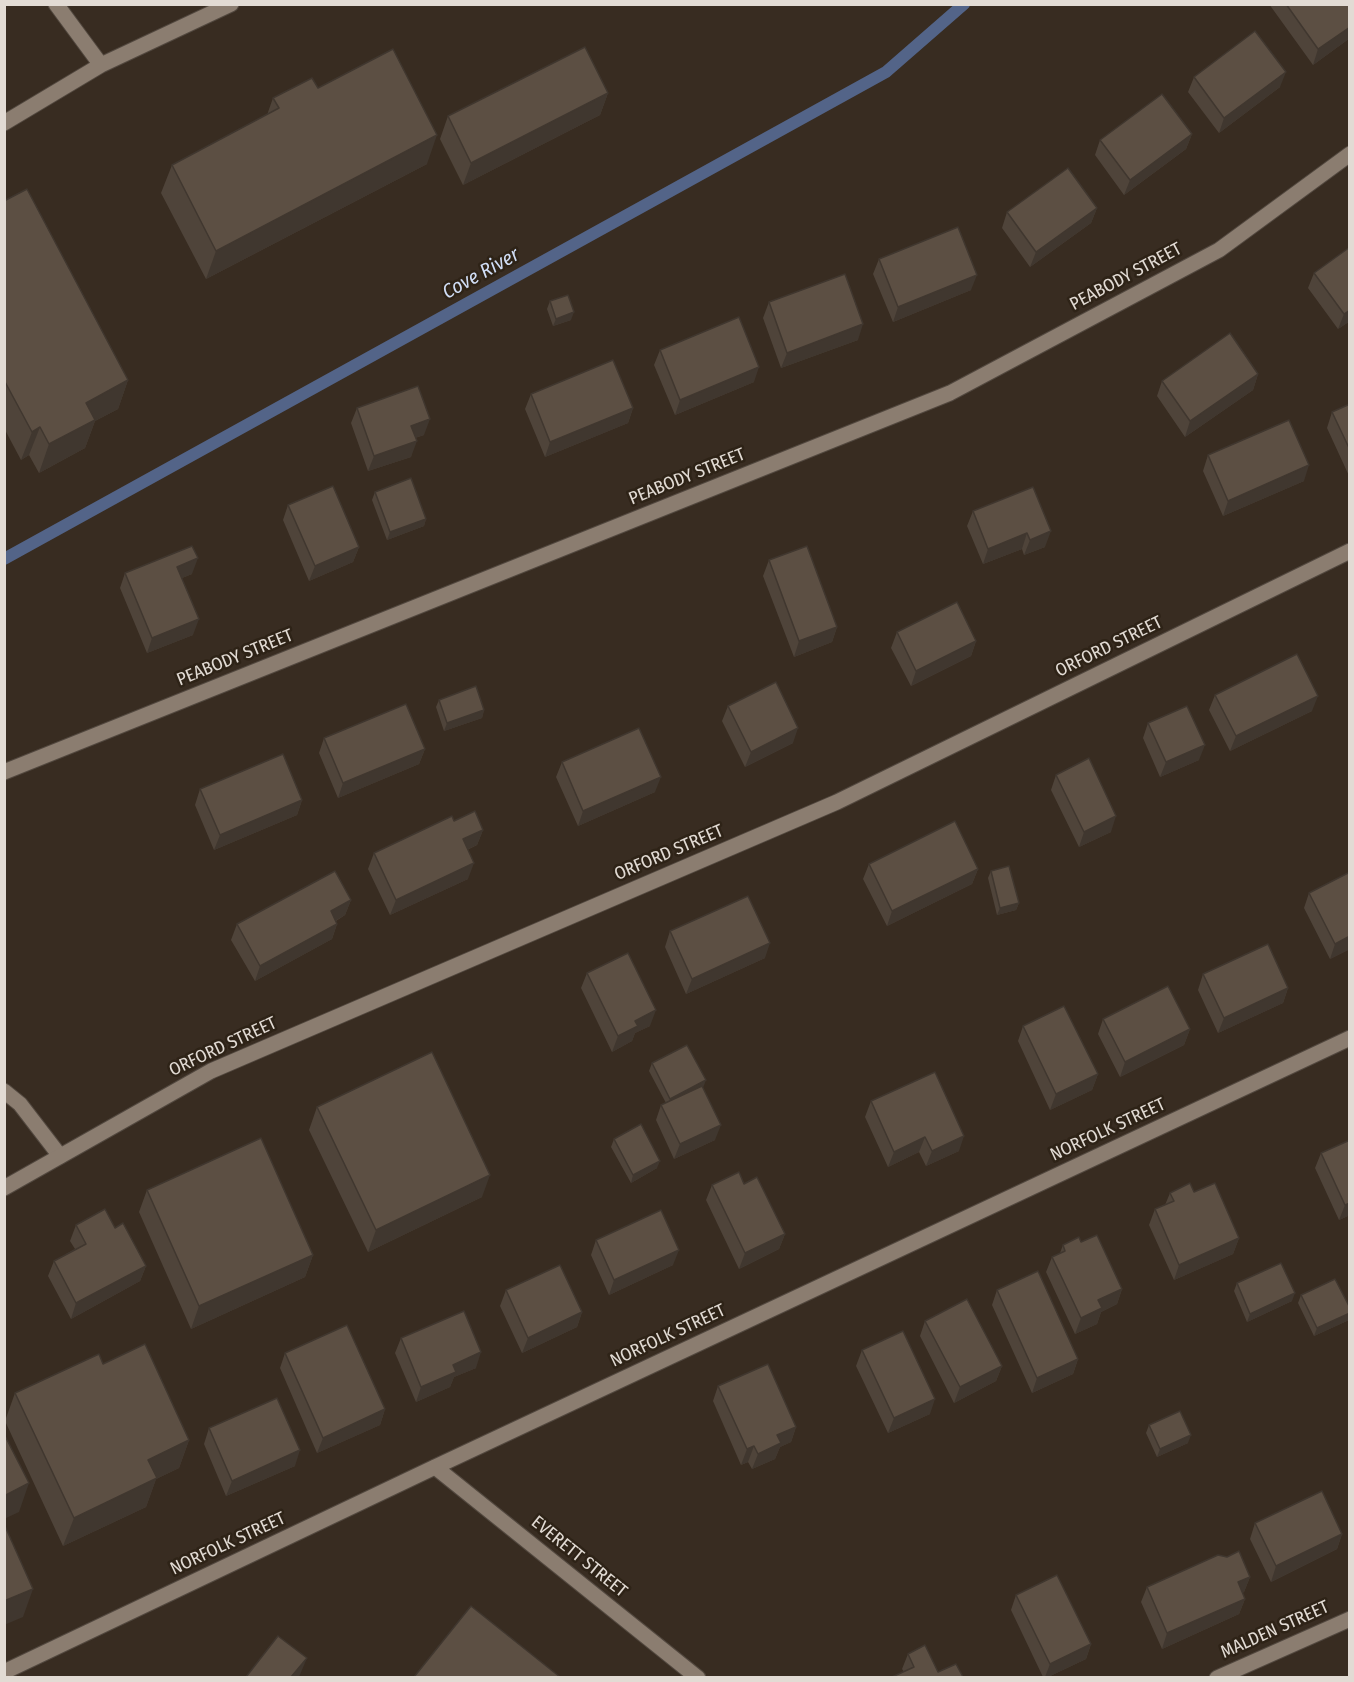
<!DOCTYPE html>
<html>
<head>
<meta charset="utf-8">
<style>
	body { margin:0 }
	#map { position:relative; width:1354px; height:1682px; overflow:hidden; background:#382c21; font-family:"Fira Sans Condensed",sans-serif }
	canvas { display:block }
	.frame { position:absolute; inset:0; border:6px solid #e2dbd4; pointer-events:none }
</style>
</head>
<body>
<div id="map">
<canvas width="1354" height="1682"></canvas>
<div class="frame"></div>
</div>
<script>
const g = document.querySelector('canvas').getContext('2d');
g.lineJoin = 'round';
const toPath = rows => new Path2D(rows.map(r => 'M' + r).join(''));
function trace(path, color, width, dash) { g.strokeStyle = color; g.lineWidth = width; g.lineCap = dash ? 'butt' : 'round'; g.setLineDash(dash || []); g.stroke(path); }
function paint(path, color) { g.fillStyle = color; g.fill(path, 'evenodd'); }
function drawText(font, color, halo, rows, align = 'center') {
  g.font = font + ' "Fira Sans Condensed",sans-serif'; g.lineWidth = 5; g.setLineDash([]); g.textBaseline = 'middle'; g.strokeStyle = halo; g.fillStyle = color; for (const [text, x, y, turn = 0] of rows) {
    g.save(); g.translate(x, y); g.rotate((+turn || 0) * Math.PI / 180); g.textAlign = isNaN(turn) ? turn : align; if (halo) g.strokeText(text, 0, 0); g.fillText(text, 0, 0); g.restore();
  }
}
trace(toPath([
	[4,559,886,72,964,4]
]), '#536488', 12);
const lane = toPath([
	[4,1091,20,1104,60,1156]
]);
const street = toPath([
	[56,4,101,65],
	[4,123,101,65,231,4],
	[4,772,950,393,1219,250,1350,154],
	[4,1188,211,1071,837,802,1350,551],
	[435,1467,698,1678],
	[4,1672,435,1467,1350,1038],
	[1217,1678,1350,1619]
]);
trace(lane, '#52483f', 17);
trace(street, '#52483f', 17);
trace(lane, '#8b7d70', 15);
trace(street, '#8b7d70', 15);
paint(toPath([
	[1269,4,1350,4,1350,38,1313,65],
	[1194,77,1280,87,1219,133,1188,92],
	[318,88,427,164,206,279,161,193,172,165,267,115,273,98],
	[608,93,600,115,463,185,440,139,448,116],
	[1192,134,1186,149,1124,195,1095,155,1100,140],
	[4,201,128,380,118,409,95,421,85,448,39,473,29,455,21,460,4,428],
	[1097,208,1091,223,1030,267,1002,228,1007,212],
	[1350,247,1350,321,1338,329,1308,288,1314,273],
	[879,259,971,290,893,322,873,274],
	[550,301,571,320,553,326,547,309],
	[769,302,858,340,781,368,763,318],
	[660,350,754,382,675,415,654,365],
	[1258,374,1253,390,1185,437,1157,396,1162,381],
	[531,394,633,408,628,423,545,457,525,409],
	[1350,404,1350,478,1327,428,1332,412],
	[357,408,424,435,415,438,411,457,368,471,351,423],
	[1208,455,1304,481,1223,516,1203,471],
	[1033,487,1045,547,1024,555,1022,549,983,564,967,526,973,511],
	[375,492,426,519,424,526,387,540,372,500],
	[288,505,359,547,353,562,309,581,283,520],
	[769,560,837,627,832,642,794,657,763,576],
	[125,573,192,574,182,578,193,635,147,653,120,588],
	[897,632,976,641,971,656,911,686,891,648],
	[1215,695,1312,711,1230,751,1209,710],
	[439,700,484,710,482,718,444,731,436,707],
	[728,706,793,743,745,767,722,721],
	[1148,723,1199,760,1160,777,1143,738],
	[324,738,425,749,419,764,338,798,319,753],
	[562,762,655,792,578,826,556,777],
	[1056,775,1111,832,1079,847,1051,790],
	[200,789,302,800,297,815,214,850,195,805],
	[483,830,477,845,467,850,468,879,390,915,368,869,374,853],
	[869,864,978,869,972,884,887,926,863,879],
	[991,871,1019,903,1016,910,997,915,988,878],
	[1350,872,1350,949,1330,959,1304,908,1309,893],
	[351,900,345,915,336,921,337,924,332,939,255,981,231,940,237,924],
	[670,931,765,958,686,994,665,947],
	[587,973,650,1026,635,1033,632,1041,612,1052,581,988],
	[1203,974,1288,988,1283,1003,1218,1033,1198,990],
	[1103,1019,1190,1029,1184,1045,1120,1077,1098,1034],
	[1023,1026,1098,1074,1092,1090,1050,1110,1018,1041],
	[652,1063,703,1088,715,1140,674,1159,656,1120,661,1105,666,1103,649,1071],
	[871,1101,959,1151,926,1166,919,1152,888,1167,865,1117],
	[317,1107,482,1197,368,1252,309,1130],
	[614,1139,657,1168,631,1183,611,1147],
	[1350,1140,1350,1215,1339,1220,1315,1168,1321,1153],
	[712,1185,785,1234,779,1249,739,1269,706,1200],
	[147,1190,313,1255,305,1277,191,1329,139,1212],
	[1194,1192,1239,1238,1233,1254,1174,1280,1149,1225,1155,1209,1165,1205,1170,1193],
	[76,1225,115,1228,146,1266,140,1281,71,1319,48,1276,54,1261,75,1249,70,1241],
	[596,1240,673,1265,609,1295,591,1255],
	[1081,1242,1122,1289,1117,1304,1101,1312,1097,1324,1075,1334,1046,1272,1052,1257,1060,1253,1063,1245],
	[1237,1283,1292,1301,1247,1322,1234,1291],
	[506,1290,582,1312,577,1327,522,1353,500,1306],
	[997,1290,1078,1359,1073,1374,1032,1393,992,1305],
	[1301,1295,1350,1308,1349,1320,1314,1336,1298,1303],
	[925,1321,1002,1366,996,1381,954,1403,920,1336],
	[401,1338,476,1368,454,1377,450,1387,416,1402,395,1353],
	[862,1350,930,1414,888,1433,856,1366],
	[285,1353,385,1409,380,1425,317,1453,280,1368],
	[103,1364,189,1440,179,1468,156,1479,146,1507,63,1546,5,1421,15,1393],
	[718,1386,796,1427,791,1442,780,1447,775,1459,752,1469,748,1462,741,1465,713,1401],
	[1149,1425,1188,1443,1157,1457,1146,1433],
	[209,1428,295,1466,226,1496,204,1444],
	[1255,1523,1342,1534,1337,1549,1271,1582,1250,1539],
	[1250,1577,1244,1592,1242,1593,1245,1599,1239,1614,1162,1649,1141,1602,1147,1587],
	[1016,1595,1091,1644,1086,1659,1048,1677,1043,1677,1011,1610],
	[908,1654,938,1672,963,1677,904,1672,902,1669]
]), '#4f443a');
paint(toPath([
	[1350,27,1350,38,1313,65,1318,49],
	[1286,72,1280,87,1219,133,1224,118],
	[608,93,600,115,463,185,471,163],
	[1192,134,1186,149,1124,195,1130,180],
	[437,135,427,164,206,279,216,251],
	[1097,208,1091,223,1030,267,1036,252],
	[977,275,971,290,893,322,898,307],
	[1350,310,1350,321,1338,329,1344,314],
	[574,312,571,320,553,326,556,319],
	[863,324,858,340,781,368,787,353],
	[759,367,754,382,675,415,680,400],
	[1258,374,1253,390,1185,437,1190,421],
	[128,380,118,409,95,421,85,448,39,473,49,444,86,403],
	[633,408,628,423,545,457,550,442],
	[430,419,424,435,405,441,411,426],
	[40,427,29,455,21,460,32,432],
	[417,441,411,457,368,471,374,456],
	[1309,465,1304,481,1223,516,1228,501],
	[426,519,424,526,387,540,390,532],
	[1051,531,1045,547,1024,555,1030,540],
	[1027,533,1022,549,983,564,988,549],
	[359,547,353,562,309,581,315,566],
	[198,558,192,574,172,582,177,567],
	[199,619,193,635,147,653,152,638],
	[837,627,832,642,794,657,799,641],
	[976,641,971,656,911,686,916,671],
	[1318,696,1312,711,1230,751,1236,736],
	[484,710,482,718,444,731,447,723],
	[798,728,793,743,745,767,751,752],
	[1205,745,1199,760,1160,777,1166,762],
	[425,749,419,764,338,798,343,783],
	[661,777,655,792,578,826,583,811],
	[302,800,297,815,214,850,220,835],
	[1116,816,1111,832,1079,847,1084,832],
	[483,830,477,845,457,854,463,839],
	[474,863,468,879,390,915,396,900],
	[978,869,972,884,887,926,892,911],
	[351,900,345,915,325,927,331,911],
	[1019,903,1016,910,997,915,1000,908],
	[337,924,332,939,255,981,260,966],
	[1350,936,1350,949,1330,959,1335,944],
	[770,943,765,958,686,994,692,979],
	[1288,988,1283,1003,1218,1033,1224,1018],
	[656,1010,650,1026,635,1033,632,1041,612,1052,618,1036,635,1021],
	[1190,1029,1184,1045,1120,1077,1125,1062],
	[1098,1074,1092,1090,1050,1110,1056,1094],
	[706,1080,703,1088,667,1107,670,1099],
	[721,1125,715,1140,674,1159,680,1144],
	[964,1136,959,1151,926,1166,932,1151],
	[925,1137,919,1152,888,1167,894,1152],
	[660,1161,657,1168,631,1183,633,1175],
	[490,1175,482,1197,368,1252,376,1230],
	[1350,1203,1350,1215,1339,1220,1345,1205],
	[785,1234,779,1249,739,1269,745,1253],
	[1239,1238,1233,1254,1174,1280,1179,1265],
	[679,1250,673,1265,609,1295,614,1280],
	[313,1255,305,1277,191,1329,199,1306],
	[146,1266,140,1281,71,1319,76,1303],
	[1122,1289,1117,1304,1101,1312,1097,1324,1075,1334,1081,1318,1098,1300],
	[1295,1293,1292,1301,1247,1322,1250,1314],
	[582,1312,577,1327,522,1353,528,1338],
	[1350,1313,1349,1320,1314,1336,1317,1328],
	[481,1352,476,1368,454,1377,450,1387,416,1402,421,1387,453,1365],
	[1078,1359,1073,1374,1032,1393,1037,1378],
	[1002,1366,996,1381,954,1403,960,1387],
	[935,1399,930,1414,888,1433,894,1418],
	[385,1409,380,1425,317,1453,323,1438],
	[796,1427,791,1442,780,1447,775,1459,752,1469,758,1454,777,1435],
	[1191,1435,1188,1443,1157,1457,1160,1449],
	[189,1440,179,1468,156,1479,146,1507,63,1546,74,1518,148,1460],
	[754,1446,748,1462,741,1465,747,1449],
	[300,1450,295,1466,226,1496,232,1481],
	[29,1483,19,1512,4,1519,4,1496],
	[1342,1534,1337,1549,1271,1582,1276,1566],
	[1250,1577,1244,1592,1232,1598,1238,1582],
	[33,1589,23,1617,4,1625,4,1601],
	[1245,1599,1239,1614,1162,1649,1167,1633],
	[1091,1644,1086,1659,1048,1677,1045,1677,1050,1664],
	[307,1658,299,1677,291,1677]
]), '#40372f');
const building = toPath([
	[1286,4,1350,4,1350,27,1318,49,1286,4],
	[1255,31,1286,72,1224,118,1194,77,1255,31],
	[585,47,608,93,471,163,448,116,585,47],
	[393,49,437,135,216,251,172,165,279,108,273,98,312,78,318,88,393,49],
	[1162,94,1192,134,1130,180,1100,140,1162,94],
	[1068,168,1097,208,1036,252,1007,212,1068,168],
	[27,189,128,380,86,403,95,420,49,444,40,427,32,432,4,380,4,201,27,189],
	[958,227,977,275,898,307,879,259,958,227],
	[1350,247,1350,310,1344,314,1314,273,1350,247],
	[845,274,863,324,787,353,769,302,845,274],
	[568,295,574,312,556,319,550,301,568,295],
	[739,317,759,367,680,400,660,350,739,317],
	[1230,333,1258,374,1190,421,1162,381,1230,333],
	[613,360,633,408,550,442,531,394,613,360],
	[418,386,430,419,411,426,417,441,374,456,357,408,418,386],
	[1350,404,1350,450,1332,412,1350,404],
	[1289,420,1309,465,1228,501,1208,455,1289,420],
	[411,478,426,519,390,532,375,492,411,478],
	[333,486,359,547,315,566,288,505,333,486],
	[1033,487,1051,531,1030,540,1027,533,988,549,973,511,1033,487],
	[192,546,198,558,177,567,199,619,152,638,125,573,192,546],
	[807,546,837,627,799,641,769,560,807,546],
	[957,602,976,641,916,671,897,632,957,602],
	[1297,654,1318,696,1236,736,1215,695,1297,654],
	[776,682,798,728,751,752,728,706,776,682],
	[476,686,484,710,447,723,439,700,476,686],
	[406,704,425,749,343,783,324,738,406,704],
	[1187,706,1205,745,1166,762,1148,723,1187,706],
	[639,728,661,777,583,811,562,762,639,728],
	[283,754,302,800,220,835,200,789,283,754],
	[1089,758,1116,816,1084,832,1056,775,1089,758],
	[475,811,483,830,463,839,474,863,396,900,374,853,452,816,454,821,475,811],
	[955,821,978,869,892,911,869,864,955,821],
	[1009,866,1019,903,1000,908,991,871,1009,866],
	[335,871,351,900,331,911,337,924,260,966,237,924,335,871],
	[1350,872,1350,936,1335,944,1309,893,1350,872],
	[748,896,770,943,692,979,670,931,748,896],
	[1268,944,1288,988,1224,1018,1203,974,1268,944],
	[628,953,656,1010,635,1021,638,1026,618,1036,587,973,628,953],
	[1168,986,1190,1029,1125,1062,1103,1019,1168,986],
	[1064,1006,1098,1074,1056,1094,1023,1026,1064,1006],
	[687,1045,706,1080,670,1099,652,1063,687,1045],
	[432,1052,490,1175,376,1230,317,1107,432,1052],
	[935,1072,964,1136,932,1151,925,1137,894,1152,871,1101,935,1072],
	[702,1086,721,1125,680,1144,661,1105,702,1086],
	[641,1124,660,1161,633,1175,614,1139,641,1124],
	[261,1138,313,1255,199,1306,147,1190,261,1138],
	[1350,1140,1350,1203,1345,1205,1321,1153,1350,1140],
	[739,1172,744,1184,757,1177,785,1234,745,1253,712,1185,739,1172],
	[1190,1183,1194,1192,1215,1183,1239,1238,1179,1265,1155,1209,1174,1201,1170,1193,1190,1183],
	[105,1209,115,1228,123,1223,146,1266,76,1303,54,1261,86,1244,76,1225,105,1209],
	[661,1210,679,1250,614,1280,596,1240,661,1210],
	[1097,1235,1122,1289,1098,1300,1102,1308,1081,1318,1052,1257,1065,1251,1063,1245,1079,1237,1081,1242,1097,1235],
	[1281,1263,1295,1293,1250,1314,1237,1283,1281,1263],
	[560,1265,582,1312,528,1338,506,1290,560,1265],
	[1038,1271,1078,1359,1037,1378,997,1290,1038,1271],
	[1335,1279,1350,1308,1350,1313,1317,1328,1301,1295,1335,1279],
	[967,1299,1002,1366,960,1387,925,1321,967,1299],
	[464,1311,481,1352,453,1365,456,1372,421,1387,401,1338,464,1311],
	[347,1325,385,1409,323,1438,285,1353,347,1325],
	[903,1331,935,1399,894,1418,862,1350,903,1331],
	[145,1344,189,1440,148,1460,157,1478,74,1518,15,1393,99,1354,103,1364,145,1344],
	[768,1364,796,1427,777,1435,781,1443,758,1454,754,1446,747,1449,718,1386,768,1364],
	[277,1398,300,1450,232,1481,209,1428,277,1398],
	[1180,1411,1191,1435,1160,1449,1149,1425,1180,1411],
	[4,1434,29,1483,4,1496,4,1434],
	[1322,1491,1342,1534,1276,1566,1255,1523,1322,1491],
	[4,1524,33,1589,4,1601,4,1524],
	[1239,1551,1250,1577,1238,1582,1245,1599,1167,1633,1147,1587,1218,1555,1227,1557,1239,1551],
	[1057,1575,1091,1644,1050,1664,1016,1595,1057,1575],
	[471,1606,560,1677,414,1677,471,1606],
	[278,1636,307,1658,291,1677,246,1677,278,1636],
	[925,1645,938,1672,956,1664,963,1677,892,1677,914,1667,908,1654,925,1645]
]);
paint(building, '#5c4f43');
trace(building, '#40372f', 1.5);
drawText('18px', '#e2dbd4', '#2e2317', [
	["PEABODY STREET",1126,277,-28],
	["PEABODY STREET",687,477,-22],
	["ORFORD STREET",1109,647,-26],
	["PEABODY STREET",235,658,-22],
	["ORFORD STREET",669,853,-23],
	["ORFORD STREET",223,1047,-25],
	["NORFOLK STREET",1108,1130,-25],
	["NORFOLK STREET",668,1336,-25],
	["NORFOLK STREET",228,1544,-25],
	["EVERETT STREET",579,1557,39],
	["MALDEN STREET",1275,1630,-24]
]);
drawText('italic 20px', '#d0ddf5', '#2e2317', [
	["Cove River",481,274,-29]
]);
</script>
</body>
</html>
